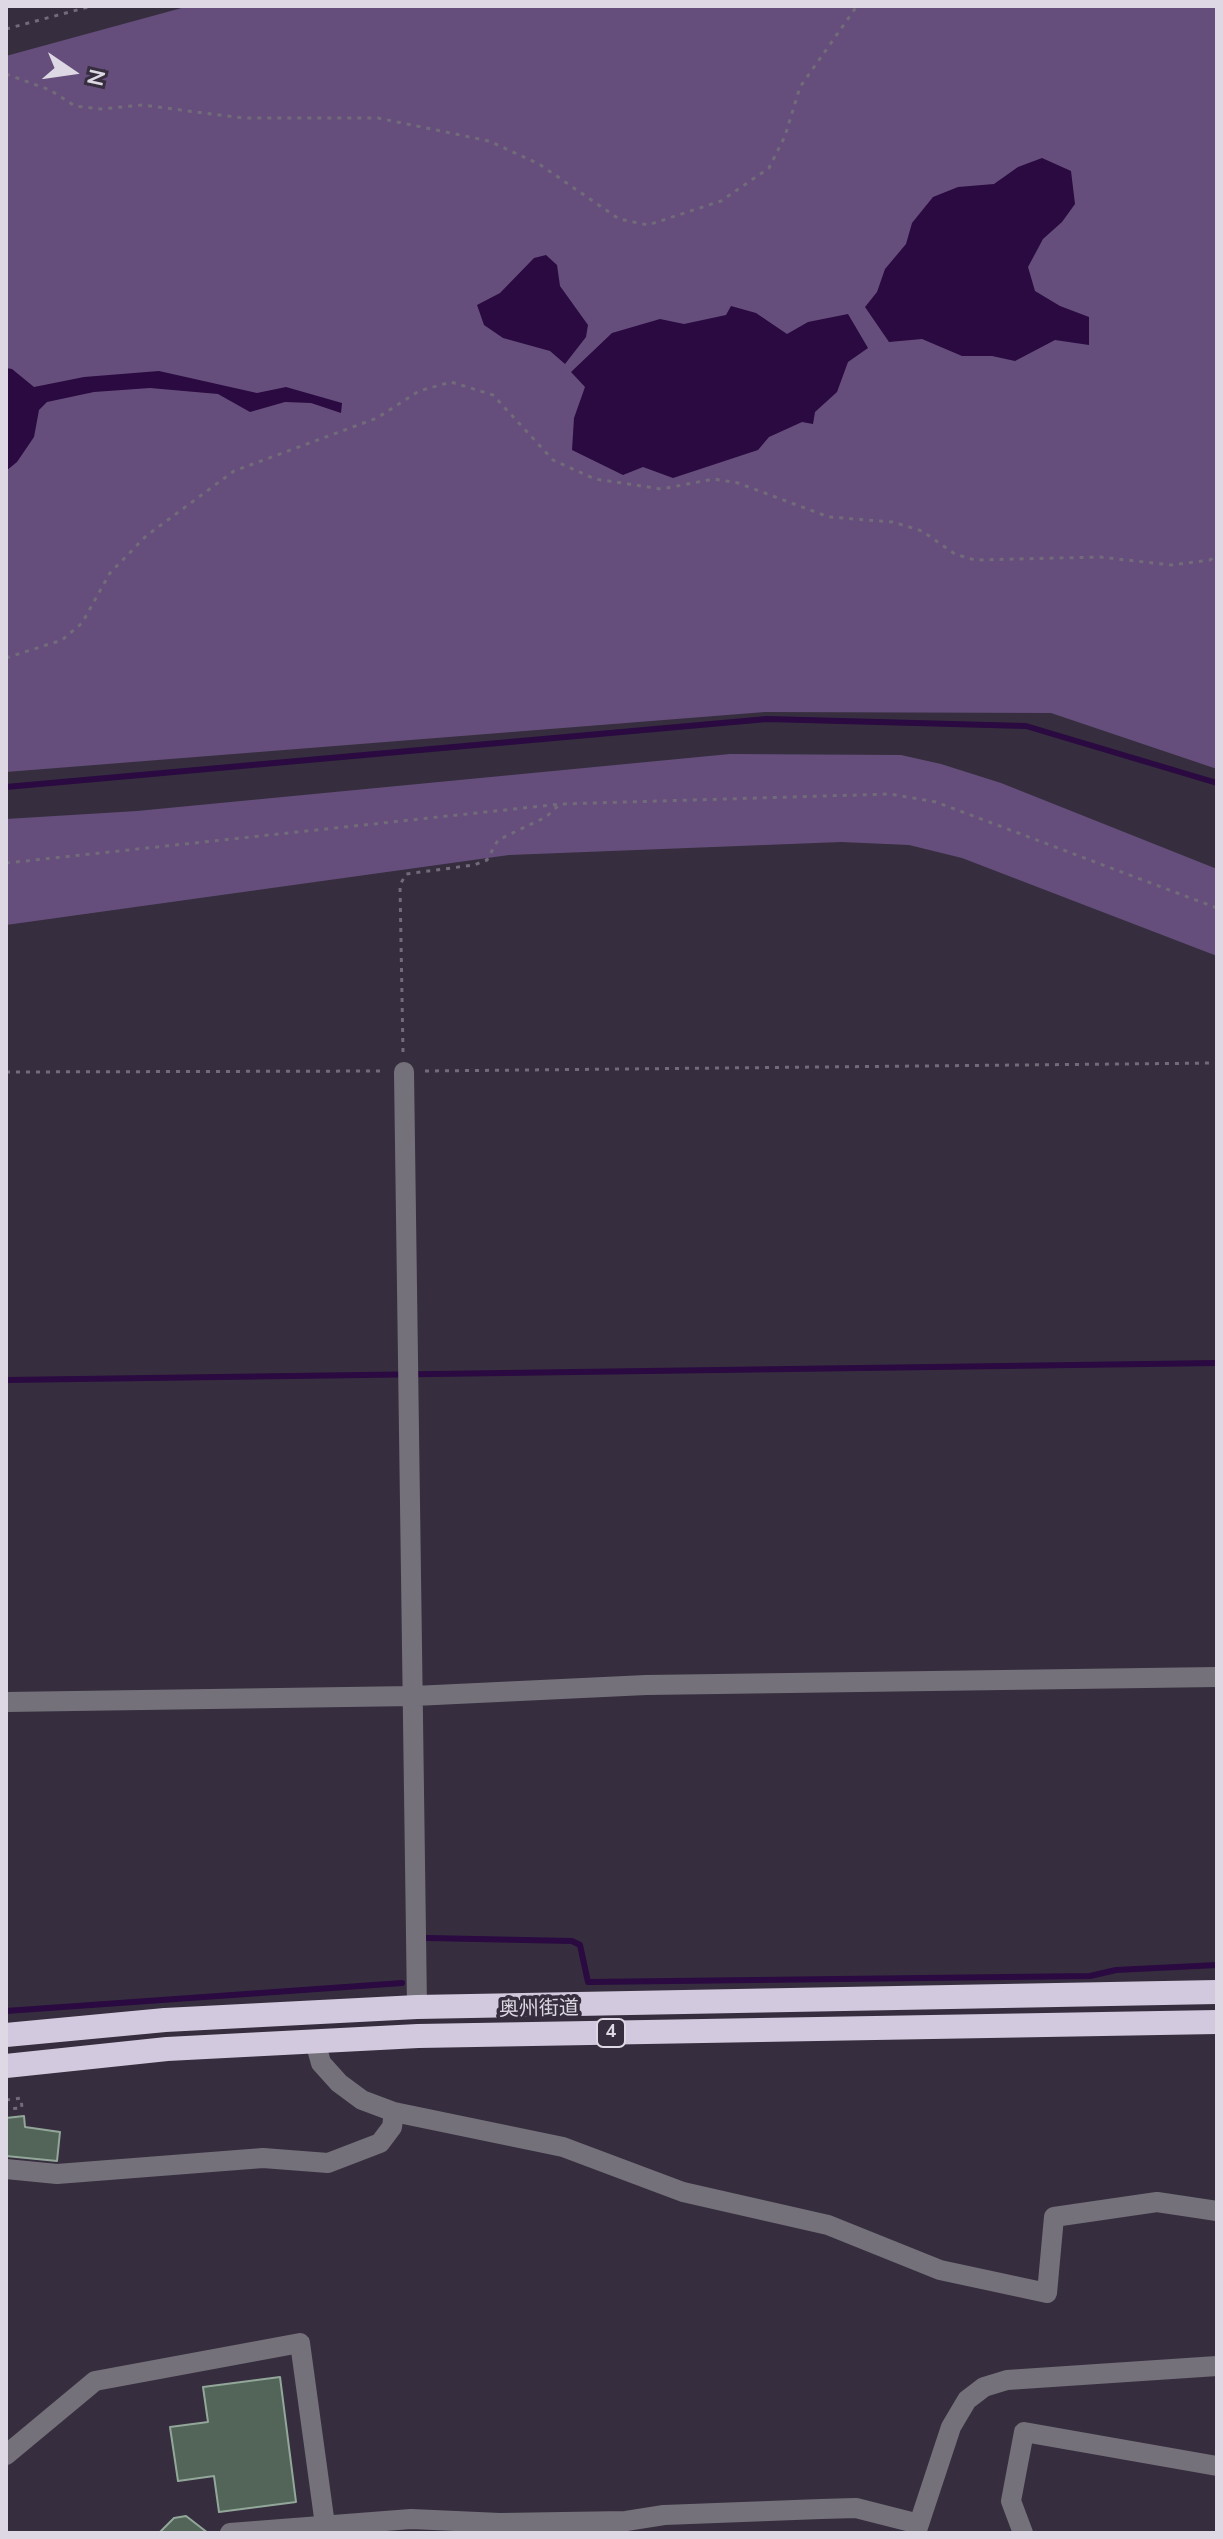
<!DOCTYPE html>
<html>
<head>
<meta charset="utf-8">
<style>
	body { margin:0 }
	#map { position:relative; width:1223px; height:2539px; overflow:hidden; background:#362e3e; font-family:"Nunito Sans",sans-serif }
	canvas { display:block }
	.frame { position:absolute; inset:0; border:8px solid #ddd8e3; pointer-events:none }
	.north { position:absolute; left:32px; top:32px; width:80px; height:80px; -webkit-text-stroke:6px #362e3e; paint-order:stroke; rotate:103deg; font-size:22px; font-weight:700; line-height:32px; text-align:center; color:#ddd8e3 }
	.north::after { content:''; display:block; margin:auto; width:28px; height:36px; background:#ddd8e3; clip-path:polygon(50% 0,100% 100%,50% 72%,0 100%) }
</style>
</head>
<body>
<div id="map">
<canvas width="1223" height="2539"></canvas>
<div class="frame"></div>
<div class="north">N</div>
</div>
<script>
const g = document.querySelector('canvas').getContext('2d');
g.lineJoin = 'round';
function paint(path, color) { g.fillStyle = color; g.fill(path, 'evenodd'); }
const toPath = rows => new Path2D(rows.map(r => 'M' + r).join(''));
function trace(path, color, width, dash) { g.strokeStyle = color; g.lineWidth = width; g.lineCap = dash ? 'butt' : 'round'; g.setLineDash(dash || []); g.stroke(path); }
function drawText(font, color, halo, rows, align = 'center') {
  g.font = font + ' "Nunito Sans","Noto Sans JP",sans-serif'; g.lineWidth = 7; g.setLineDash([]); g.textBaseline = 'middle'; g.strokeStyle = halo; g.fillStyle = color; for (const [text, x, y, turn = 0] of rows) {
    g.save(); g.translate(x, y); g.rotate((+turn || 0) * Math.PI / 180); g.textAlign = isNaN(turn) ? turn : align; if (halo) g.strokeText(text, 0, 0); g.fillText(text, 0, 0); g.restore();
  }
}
paint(toPath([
	[189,6,1217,6,1217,769,1051,713,765,712,6,772,6,56],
	[730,754,901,755,941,764,1001,783,1217,869,1217,956,962,858,909,845,841,842,509,855,6,925,6,819,137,811]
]), '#664e7c');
paint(toPath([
	[1042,158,1071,171,1075,204,1062,222,1043,239,1028,267,1035,291,1060,306,1089,317,1089,345,1055,340,1015,361,992,356,962,356,922,339,889,342,865,307,877,292,885,269,906,244,912,223,933,197,958,187,994,184,1018,167],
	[546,255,557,265,560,286,588,325,586,337,565,364,550,351,503,338,484,325,477,305,500,293,534,258],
	[731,306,756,313,787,334,808,322,848,314,868,348,848,362,837,392,815,412,813,424,802,422,769,437,758,450,673,478,643,467,623,475,572,450,574,418,585,387,571,372,612,333,660,319,684,324,726,315],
	[6,368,12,369,34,387,84,377,159,371,257,393,286,387,342,403,341,413,311,403,285,402,250,412,218,394,150,388,94,392,47,402,39,410,34,437,17,462,6,471]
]), '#2a0a41');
trace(toPath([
	[6,787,767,719,1026,726,1217,783],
	[6,1380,1217,1363],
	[427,1938,572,1941,580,1945,588,1982,1090,1976,1116,1970,1217,1965],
	[6,2011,402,1983]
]), '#2a0a41', 6);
const building = toPath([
	[24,2116,25,2127,60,2132,57,2161,6,2156,6,2118,24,2116],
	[280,2377,296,2502,219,2512,214,2476,178,2481,170,2427,208,2422,203,2387,280,2377],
	[186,2516,208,2533,159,2533,174,2518,186,2516]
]);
paint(building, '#526558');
trace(building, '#92a799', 2);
trace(toPath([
	[6,29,92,6],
	[6,74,50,90,75,106,101,109,142,105,243,118,378,118,489,141,539,164,619,219,648,225,721,201,769,168,785,136,800,87,857,6],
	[6,658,62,640,82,623,110,573,146,536,234,471,377,418,419,391,451,382,493,395,553,460,595,479,661,489,714,479,738,483,829,517,893,522,922,531,955,554,975,560,1100,557,1171,565,1210,560,1217,555],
	[6,863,561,804,890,794,936,802,1217,908],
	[403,1052,400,885,406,874,474,865,487,860,498,840,546,817,559,805],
	[425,1071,1217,1063],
	[6,1072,385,1071],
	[6,2100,21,2098,22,2108,6,2109]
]), '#726b79', 3, [4, 6]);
trace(toPath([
	[404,1072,417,2007],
	[6,1702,414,1696,646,1685,1217,1677],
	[315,2041,321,2063,339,2083,362,2100,394,2112,563,2147,683,2192,828,2225,940,2270,1047,2293,1054,2217,1157,2202,1217,2211],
	[6,2169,57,2174,263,2158,328,2163,380,2143,392,2127,394,2112],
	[6,2455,95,2381,300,2343,325,2525],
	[230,2533,411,2519,500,2523,626,2521,664,2515,821,2509,856,2508,919,2524],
	[916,2533,951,2427,967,2400,984,2387,1007,2380,1217,2366],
	[1023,2533,1011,2501,1024,2432,1217,2466]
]), '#75717a', 20);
trace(toPath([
	[6,2035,165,2020,417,2007,1217,1992],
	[6,2066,167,2049,418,2036,1217,2022]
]), '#d3c9de', 24);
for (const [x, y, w] of [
	[611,2033,28]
]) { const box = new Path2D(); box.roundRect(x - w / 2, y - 14, w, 28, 6); g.fillStyle = '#362e3e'; g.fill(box); trace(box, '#ddd8e3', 2); }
drawText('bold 18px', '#ddd8e3', null, [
	["4",611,2033]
]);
drawText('20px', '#ddd8e3', '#362e3e', [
	["奥州街道",539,2010,-1]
]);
</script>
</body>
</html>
